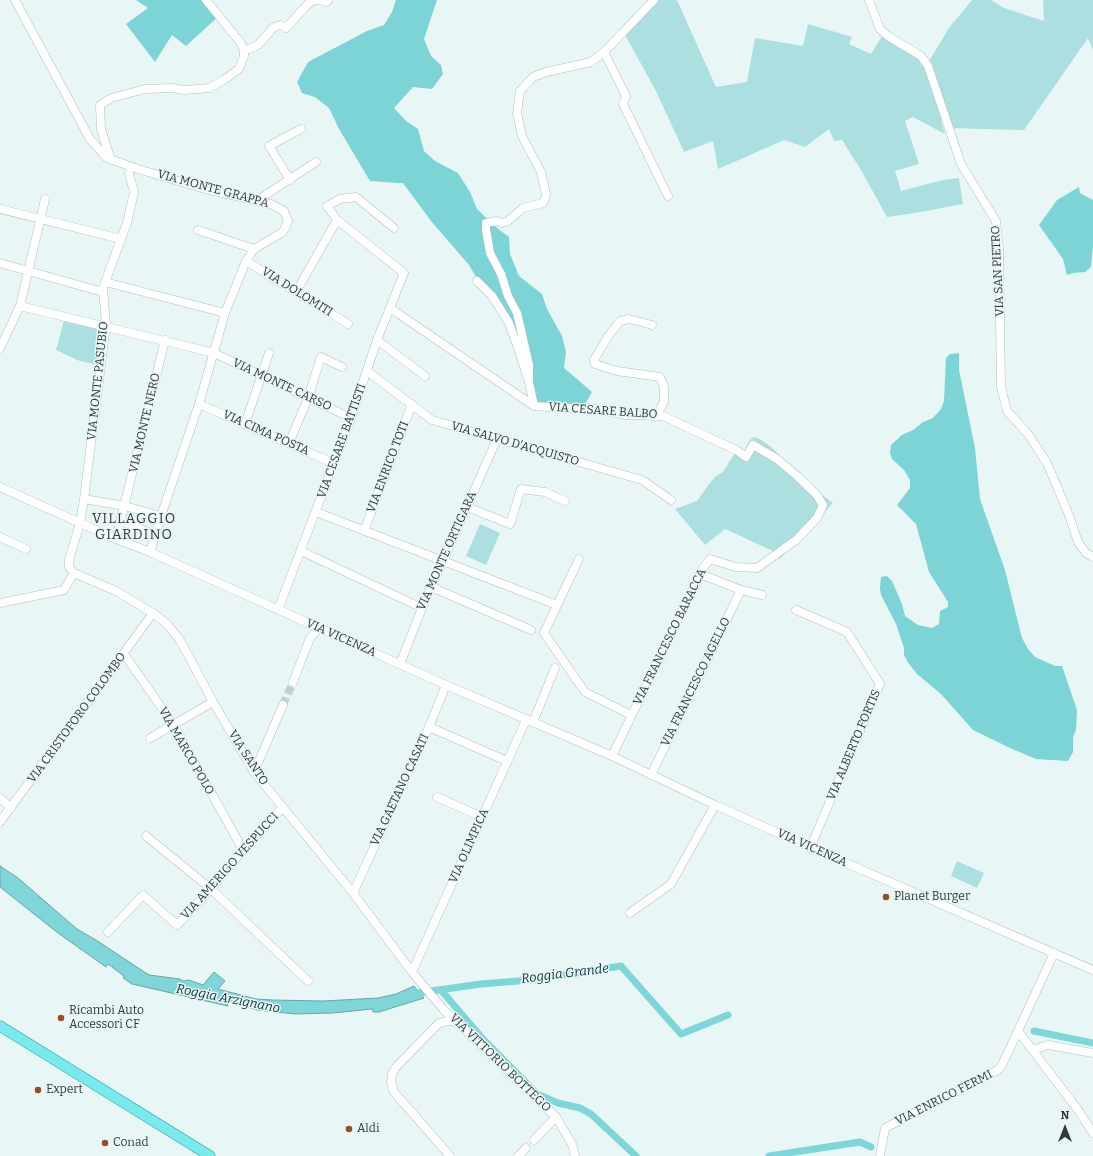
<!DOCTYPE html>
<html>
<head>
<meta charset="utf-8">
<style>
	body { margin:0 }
	#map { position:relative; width:1093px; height:1156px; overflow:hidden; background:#e8f6f6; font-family:Bitter,serif }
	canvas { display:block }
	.north { position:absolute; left:1045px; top:1108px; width:40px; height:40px; -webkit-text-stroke:3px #e8f6f6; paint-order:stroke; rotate:0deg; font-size:11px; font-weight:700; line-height:16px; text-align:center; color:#343a3a }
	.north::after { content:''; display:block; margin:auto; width:14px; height:18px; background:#343a3a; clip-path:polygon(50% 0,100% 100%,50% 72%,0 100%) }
</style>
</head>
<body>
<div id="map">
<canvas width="1093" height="1156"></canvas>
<div class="north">N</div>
</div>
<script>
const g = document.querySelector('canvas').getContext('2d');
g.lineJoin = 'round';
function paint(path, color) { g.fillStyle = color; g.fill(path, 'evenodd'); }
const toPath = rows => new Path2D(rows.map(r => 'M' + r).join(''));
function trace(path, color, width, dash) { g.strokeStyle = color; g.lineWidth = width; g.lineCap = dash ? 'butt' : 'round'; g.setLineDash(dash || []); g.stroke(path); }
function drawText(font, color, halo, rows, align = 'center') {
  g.font = font + ' Bitter,serif'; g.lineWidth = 3; g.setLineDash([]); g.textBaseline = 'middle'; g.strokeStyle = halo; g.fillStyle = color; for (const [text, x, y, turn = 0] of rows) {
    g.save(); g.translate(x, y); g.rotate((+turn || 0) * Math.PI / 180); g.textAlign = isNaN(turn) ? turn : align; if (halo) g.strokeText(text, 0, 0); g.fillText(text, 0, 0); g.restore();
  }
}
paint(toPath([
	[658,0,677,0,716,87,747,82,755,38,803,46,808,24,852,37,849,44,871,54,884,33,929,61,949,28,972,0,991,0,1004,8,1044,21,1043,0,1093,0,1093,50,1088,38,1024,130,947,128,944,122,941,121,945,134,913,117,905,121,919,164,895,171,901,191,943,180,959,178,963,204,921,212,887,217,861,170,842,140,834,141,829,129,805,147,784,140,718,169,713,141,684,152,656,91,624,33],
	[64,320,102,329,97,365,77,360,56,350],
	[754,437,760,439,771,447,814,489,833,503,780,559,775,552,725,529,705,545,675,509,697,501,709,484,716,476,723,472,735,453,744,451,750,440],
	[480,524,500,533,486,565,466,556],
	[957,861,984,873,977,888,951,876]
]), '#acdfe0');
paint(toPath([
	[136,0,208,0,220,15,186,46,172,35,155,62,126,24,148,8],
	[396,0,437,0,424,39,431,56,441,65,443,74,432,89,413,87,394,108,406,121,418,129,424,151,435,161,458,173,470,192,477,209,497,228,509,237,510,254,519,276,542,294,547,309,562,336,566,352,564,368,592,392,585,404,540,402,534,400,517,346,497,306,479,282,469,265,431,221,403,183,397,183,370,181,339,129,329,108,315,97,302,93,297,82,308,62,367,31,384,25,392,12],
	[1079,187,1080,193,1093,200,1093,246,1091,267,1085,272,1073,273,1067,275,1063,259,1039,225,1057,200],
	[959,353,959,370,975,448,980,499,1005,570,1022,638,1028,649,1035,657,1055,666,1062,666,1077,710,1076,730,1073,737,1073,752,1068,761,1036,759,1010,748,973,730,941,694,917,674,909,664,904,655,904,648,896,624,881,595,880,588,881,577,887,576,892,581,902,604,905,616,918,625,932,628,939,624,940,611,948,607,948,602,929,572,916,524,897,505,910,488,910,480,904,470,892,459,890,453,891,445,902,435,913,430,923,422,933,418,941,409,944,401,946,358,950,354]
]), '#7cd4d7');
const water = toPath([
	[0,866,18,878,77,929,96,940,149,975,180,979,183,981,189,980,203,985,214,972,225,981,218,989,256,999,273,1000,323,1001,378,998,396,994,414,986,424,998,379,1012,373,1012,372,1009,333,1013,295,1014,257,1010,226,1000,228,1006,132,984,123,978,124,976,108,964,106,967,58,933,0,887,0,866]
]);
paint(water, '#7ed6d9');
trace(water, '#68a7a9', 1);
trace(toPath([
	[441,990,482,1038,537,1094,558,1103,580,1108,591,1114,636,1156],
	[410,994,481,984,530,980,621,966,681,1034,728,1015],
	[1034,1031,1093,1043],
	[769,1156,860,1142,871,1147]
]), '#7ed6d9', 7);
trace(toPath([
	[283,705,293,682]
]), '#c4d0d0', 8, [8, 4]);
const minor = toPath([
	[15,0,90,139,107,158,138,169,205,189,271,204,284,211,288,221,283,232,254,249,246,261,225,313,199,404,161,516,150,552],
	[319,0,327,2,328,0],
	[869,0,880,29,888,36,921,56,928,66,961,164,996,221,999,248,1001,387,1007,411,1028,434,1047,463,1069,515,1078,542,1086,553,1093,557],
	[244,50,249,49,258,45,274,27,281,25,286,28,306,6,313,0,317,0],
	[604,52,626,96,623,104,668,196],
	[111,160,101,129,100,105,111,98,145,89,172,88,184,90,210,88,225,79,239,69,244,56,244,50,240,42,206,0],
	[129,173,134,192,127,223,103,288,106,325,84,499,80,523,69,560,69,567,74,573,116,591,153,613,167,624,180,640,213,702,254,772,353,893,412,972,443,1009,556,1117,572,1144,575,1156],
	[290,180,269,146,301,129],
	[258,200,316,162],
	[0,209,121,239],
	[337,220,327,206,340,199,356,197,394,228],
	[198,230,254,249],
	[246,261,348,324],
	[0,263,103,292],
	[477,281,492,296,509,323,519,351,529,382,534,406],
	[105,282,225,313],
	[20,306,214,353,351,418],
	[390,308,534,406,562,408,591,408,626,415,663,416,736,450,746,457,753,445,777,459,796,475,816,494,823,505,817,518,796,540,757,568,736,567,710,559,703,568,612,756],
	[652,325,629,319,620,321,609,335,594,360,595,364,617,371,660,377,664,387,664,402,656,416],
	[377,340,425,376],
	[0,348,20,306,45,199],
	[367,371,432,420,642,480,671,500],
	[529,382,529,365,517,313,508,296,501,274,490,253,486,230,486,223,497,221,501,223,508,221,523,208,543,203,545,199,546,194,541,172,522,136,517,113,520,91,533,77,546,72,591,62,604,52,654,0],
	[199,404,333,463],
	[245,424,269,353],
	[289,443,308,398,321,357,342,367],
	[0,487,116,539,150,552,446,685,612,756,715,805,823,853,1093,970],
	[84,499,125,506,161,516],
	[467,507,510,524,521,489,545,492,565,501],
	[316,512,557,605],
	[121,521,155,535],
	[364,531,412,404],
	[0,537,26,549],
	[116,539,165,340],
	[301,551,422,608],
	[579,559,544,633,585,692,631,715],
	[700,574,741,590,762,595],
	[431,587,531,630],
	[0,603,64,590,74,573],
	[278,610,351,418,377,340,404,273,337,220,296,292],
	[796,610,847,632,880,684,810,848],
	[124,654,173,724,243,850],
	[400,664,422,608,497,439],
	[293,682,310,638,319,628],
	[533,722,555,668],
	[429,727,507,761],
	[150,738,213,702],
	[254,772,283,705],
	[651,775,741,590],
	[437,797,482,817],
	[0,798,11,808],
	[0,822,153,613],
	[146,836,211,889,308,981],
	[353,893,429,727,446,685],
	[630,913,671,884,715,805],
	[108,932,143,895,177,925,211,889,243,850,283,807],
	[412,972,526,720],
	[1018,1031,1078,1110,1093,1133],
	[1033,1050,1048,1045,1093,1053],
	[534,1140,556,1117],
	[450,1156,394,1092,391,1082,392,1074,396,1067,439,1023,449,1021,458,1022],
	[518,1156,526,1148],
	[880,1156,885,1128,998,1070,1002,1065,1018,1031,1054,953]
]);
const major = toPath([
	[0,1026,210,1156]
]);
trace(minor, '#b2bfbf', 9);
trace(major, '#26a2a6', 11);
trace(minor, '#fff', 8);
trace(major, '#79e9ec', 10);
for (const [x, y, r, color] of [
	[886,897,4,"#945023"],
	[61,1018,4,"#945023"],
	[38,1090,4,"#945023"],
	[349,1129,4,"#945023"],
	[105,1143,4,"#945023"]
]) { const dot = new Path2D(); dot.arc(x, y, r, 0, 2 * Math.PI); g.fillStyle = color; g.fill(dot); trace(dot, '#e8f6f6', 1.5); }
drawText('12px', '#343a3a', '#e8f6f6', [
	["VIA MONTE GRAPPA",213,189,15],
	["VIA SAN PIETRO",998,271,-93],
	["VIA DOLOMITI",297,292,32],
	["VIA MONTE PASUBIO",98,381,-84],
	["VIA MONTE CARSO",282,385,25],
	["VIA CESARE BALBO",603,411,4],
	["VIA MONTE NERO",145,423,-77],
	["VIA CIMA POSTA",266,433,24],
	["VIA CESARE BATTISTI",342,441,-70],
	["VIA SALVO D'ACQUISTO",515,444,16],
	["VIA ENRICO TOTI",388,467,-69],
	["VIA MONTE ORTIGARA",447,551,-66],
	["VIA FRANCESCO BARACCA",670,637,-64],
	["VIA VICENZA",341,638,24],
	["VIA FRANCESCO AGELLO",696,682,-64],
	["VIA CRISTOFORO COLOMBO",77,718,-54],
	["VIA ALBERTO FORTIS",854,745,-67],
	["VIA MARCO POLO",186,751,60],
	["VIA SANTO",248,758,57],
	["VIA GAETANO CASATI",400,790,-65],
	["VIA OLIMPICA",469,846,-66],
	["VIA VICENZA",812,848,24],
	["VIA AMERIGO VESPUCCI",230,866,-48],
	["VIA VITTORIO BOTTEGO",500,1063,44],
	["VIA ENRICO FERMI",944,1098,-27]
]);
drawText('12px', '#343a3a', '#e8f6f6', [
	["Planet Burger",894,897],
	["Ricambi Auto",69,1011],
	["Accessori CF",69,1025],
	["Expert",46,1090],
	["Aldi",357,1129],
	["Conad",113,1143]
], 'left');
drawText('italic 13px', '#073436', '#e8f6f6', [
	["Roggia Grande",565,974,-7],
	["Roggia Arzignano",228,999,11]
]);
g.letterSpacing = '1px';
drawText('14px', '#343a3a', '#e8f6f6', [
	["VILLAGGIO",134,519],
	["GIARDINO",134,535]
]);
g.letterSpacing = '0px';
</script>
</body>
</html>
